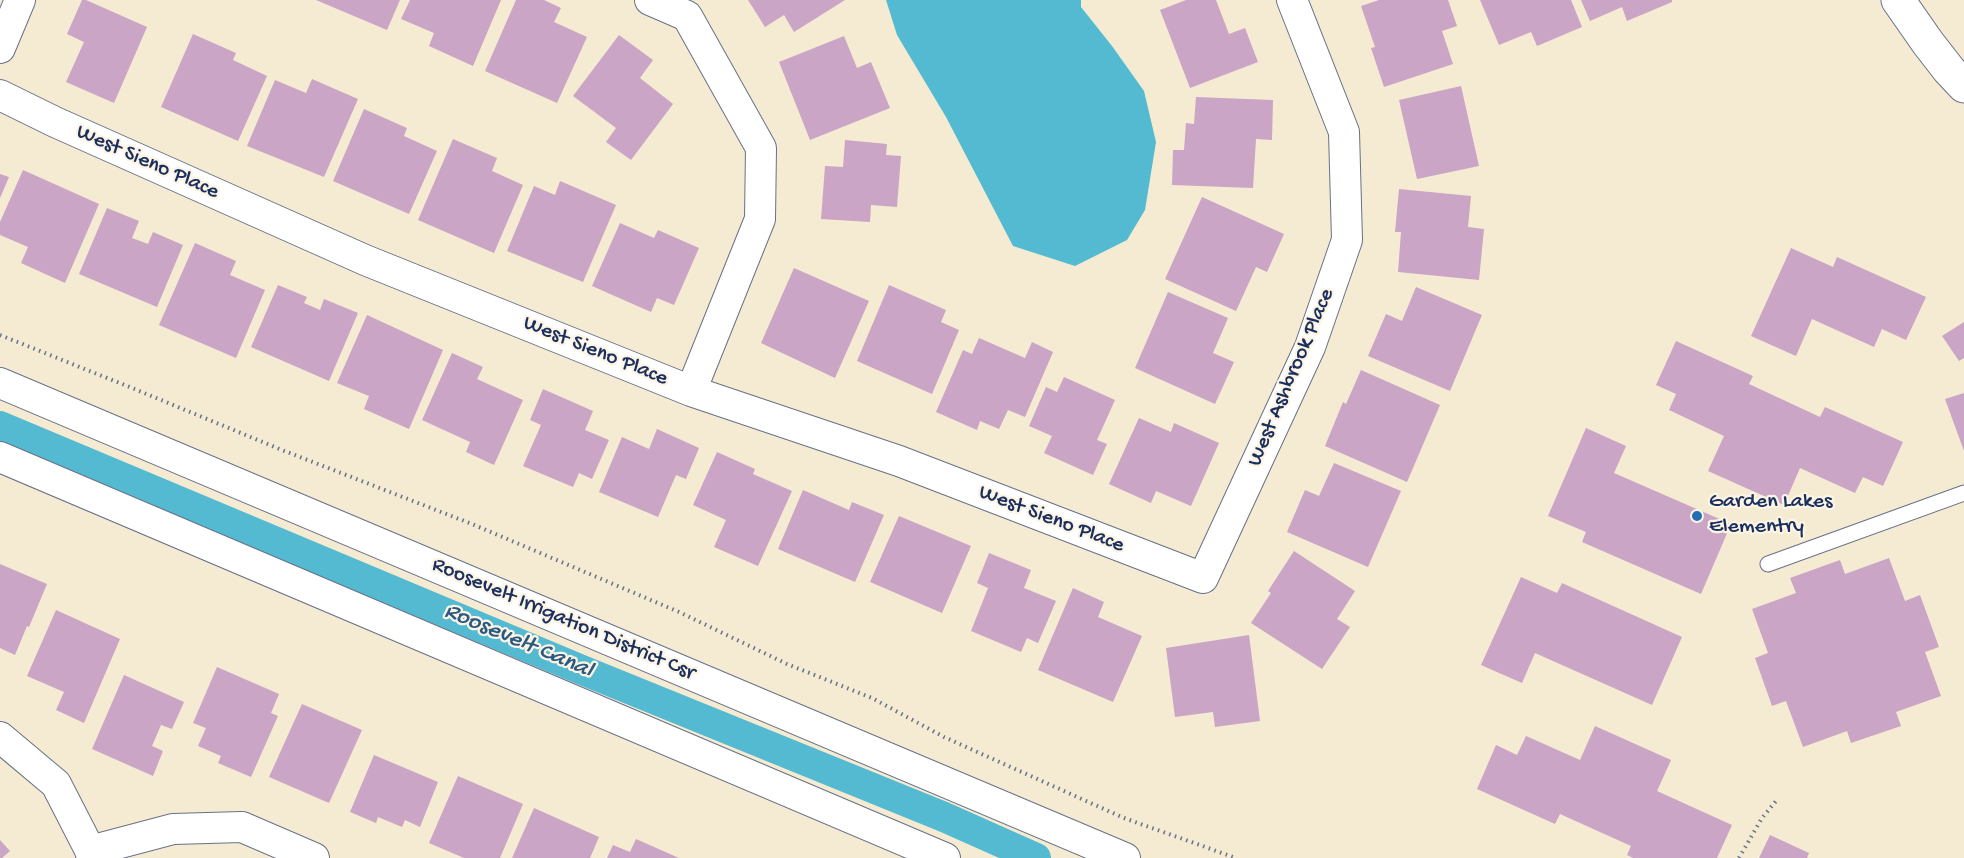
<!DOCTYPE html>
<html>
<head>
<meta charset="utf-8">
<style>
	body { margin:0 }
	canvas { display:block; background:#f4ebd2 }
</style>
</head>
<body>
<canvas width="1964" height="858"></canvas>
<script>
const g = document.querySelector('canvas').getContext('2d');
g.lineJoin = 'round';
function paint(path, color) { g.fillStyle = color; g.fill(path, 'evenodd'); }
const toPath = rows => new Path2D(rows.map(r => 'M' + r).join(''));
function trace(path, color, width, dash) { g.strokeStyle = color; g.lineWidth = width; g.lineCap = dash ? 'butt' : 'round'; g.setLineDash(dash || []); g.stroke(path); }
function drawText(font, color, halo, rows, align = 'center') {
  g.font = font + ' "Gochi Hand",sans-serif'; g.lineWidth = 4.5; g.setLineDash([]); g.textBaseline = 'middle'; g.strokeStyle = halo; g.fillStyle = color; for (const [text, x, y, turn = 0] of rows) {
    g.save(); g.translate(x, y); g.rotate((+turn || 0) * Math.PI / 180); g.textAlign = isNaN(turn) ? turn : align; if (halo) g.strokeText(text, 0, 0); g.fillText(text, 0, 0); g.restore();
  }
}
paint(toPath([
	[886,0,1081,0,1081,7,1112,46,1144,91,1156,142,1145,210,1127,240,1075,266,1013,246,946,117,897,35]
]), '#53bad1');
trace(toPath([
	[0,426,582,670,944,817,1036,858]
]), '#53bad1', 30);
paint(toPath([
	[82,0,86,0,147,27,114,103,66,82,84,42,67,34],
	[316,0,400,0,387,30],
	[410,0,501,0,473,66,429,46,434,33,401,19],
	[516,0,544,0,561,8,554,22,587,37,557,103,485,71],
	[748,0,845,0,794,32,784,15,765,27],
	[1186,0,1216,0,1229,34,1245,28,1258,62,1190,88,1160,10],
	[1379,0,1448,0,1457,26,1442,31,1453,64,1384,87,1371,48,1375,47,1361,6],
	[1480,0,1571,0,1582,27,1537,46,1531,32,1499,45],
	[1581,0,1672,0,1672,2,1627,21,1622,7,1590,21],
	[193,34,236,53,233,60,267,76,238,141,161,107],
	[619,35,653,60,640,78,673,104,631,160,606,142,616,128,573,96],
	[844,36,857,68,871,62,890,108,810,140,779,62],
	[312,79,358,99,324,177,247,146,275,80,306,93],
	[1461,86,1479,166,1417,179,1399,100],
	[1196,97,1273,100,1272,140,1256,139,1253,188,1172,185,1173,150,1184,150,1186,123,1194,124],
	[364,109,407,128,404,136,437,151,409,214,333,181],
	[453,139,497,158,492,171,523,185,494,253,418,220],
	[845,140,887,144,886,155,901,156,897,207,871,205,870,222,821,219,825,166,843,167],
	[23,170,99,204,65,283,21,263,28,247,0,235,0,222],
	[0,174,9,177,0,198],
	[560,181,616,205,583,282,507,251,534,186,555,195],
	[1399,189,1471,196,1468,227,1484,229,1479,280,1398,272,1401,232,1395,232],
	[1202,197,1284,234,1267,272,1256,267,1236,311,1165,279],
	[107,208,139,221,132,238,148,244,153,232,183,245,157,307,79,274],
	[620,223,654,238,658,230,699,248,674,305,657,298,651,312,592,286],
	[195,243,236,261,230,275,265,290,236,358,159,325],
	[1791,248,1833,267,1837,257,1926,297,1906,340,1882,329,1874,347,1812,319,1796,356,1751,336],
	[794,268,869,301,835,378,761,343],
	[278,285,307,297,304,303,320,310,324,299,358,313,329,381,251,347],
	[889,285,946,310,941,322,959,330,932,394,857,361],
	[1416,287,1482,315,1450,391,1368,356,1386,314,1402,321],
	[1168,292,1228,318,1213,353,1234,362,1215,404,1135,368],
	[367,315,443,350,409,429,364,409,369,396,337,383],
	[1964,322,1964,358,1959,361,1942,336],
	[979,338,1025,358,1032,342,1053,352,1025,417,1008,410,999,429,980,421,977,430,936,412,963,350,972,354],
	[1676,341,1753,376,1749,384,1820,417,1825,407,1903,442,1883,486,1863,477,1855,493,1800,468,1784,505,1708,471,1724,436,1669,410,1676,394,1656,385],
	[452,353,483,367,477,379,523,400,494,465,466,452,470,442,422,420],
	[1361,370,1440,405,1407,482,1325,446,1343,402,1346,404],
	[1064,377,1115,400,1097,440,1107,444,1093,475,1044,453,1052,436,1029,426,1046,387,1057,392],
	[543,389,593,411,585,430,609,440,592,479,579,473,573,487,523,466,541,425,530,420],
	[1964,393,1964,451,1945,399],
	[1139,418,1171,432,1174,423,1219,443,1191,506,1156,491,1151,503,1109,484],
	[1586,428,1626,446,1614,473,1731,524,1701,594,1582,542,1586,532,1548,516],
	[657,429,699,448,686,479,676,475,658,517,599,492,622,437,649,449],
	[717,452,755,469,753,474,792,491,758,566,714,547,726,520,693,505],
	[1334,463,1401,491,1368,567,1287,532,1305,490,1319,496],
	[803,490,849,510,852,502,884,515,855,582,778,549],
	[899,516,971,546,942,613,870,582],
	[1294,551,1355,591,1337,619,1350,627,1322,669,1251,623,1271,593,1268,591],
	[989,553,1031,570,1024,588,1056,601,1038,643,1027,638,1021,652,971,631,988,588,977,583],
	[1889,558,1905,601,1920,595,1939,647,1925,652,1941,696,1896,712,1901,726,1851,743,1847,731,1803,747,1786,701,1772,706,1755,658,1768,653,1752,609,1796,593,1790,578,1840,560,1845,574],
	[0,564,47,584,29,627,27,626,15,655,0,648],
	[1521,577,1557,593,1562,583,1682,637,1652,705,1535,653,1522,683,1481,665],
	[1073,588,1104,602,1098,617,1142,636,1113,702,1038,670],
	[56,610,120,639,84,723,56,710,64,692,27,676],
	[1249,635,1260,721,1215,727,1213,712,1175,717,1166,648],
	[217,667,279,694,271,713,278,716,251,777,218,763,221,756,198,746,206,728,193,723],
	[124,675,184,702,172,729,161,725,152,746,163,751,153,776,92,749],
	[302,704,362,730,329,803,269,777],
	[1595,726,1671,760,1657,791,1732,825,1717,858,1633,858,1627,855,1631,846,1560,814,1555,824,1477,789,1496,745,1517,755,1526,736,1580,760],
	[374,755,438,782,420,827,405,820,402,827,378,817,376,823,350,812],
	[458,776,523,804,500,858,464,858,429,843],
	[534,808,599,837,590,858,512,858],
	[1770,835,1809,853,1807,858,1759,858],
	[636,839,679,858,607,858,613,845,630,852],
	[0,840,10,851,2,858,0,858]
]), '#caa5c6');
const service = toPath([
	[1768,564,1964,493]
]);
const minor = toPath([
	[650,0,687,16,761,148,760,219,691,391],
	[0,48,20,0],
	[0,95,55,122,365,260,691,391,899,461,1203,578,1310,347,1347,240,1344,132,1292,0],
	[0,383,1125,858],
	[0,457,945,858],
	[0,737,56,784,94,858],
	[90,851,173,829,242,827,314,858]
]);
const tertiary = toPath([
	[1898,0,1928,43,1949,70,1964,86]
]);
trace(service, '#677187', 17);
trace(minor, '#677187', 32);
trace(tertiary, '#677187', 35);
trace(toPath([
	[0,335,132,388,282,450,472,524,679,612,787,664,872,698,944,737,1124,818,1236,858],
	[1739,858,1762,818,1776,801]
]), '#677187', 4, [1.5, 4.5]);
trace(service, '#fff', 15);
trace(minor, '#fff', 30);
trace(tertiary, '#fff', 33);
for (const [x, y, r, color] of [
	[1697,516,6,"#1f6fb2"]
]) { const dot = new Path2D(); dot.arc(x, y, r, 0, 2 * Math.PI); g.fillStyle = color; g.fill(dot); trace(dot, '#fcf5e5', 2); }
drawText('22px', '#1b2f5e', '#fcf5e5', [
	["West Sieno Place",147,163,24],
	["West Sieno Place",595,352,22],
	["West Ashbrook Place",1292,378,-67],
	["West Sieno Place",1051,520,21],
	["Roosevelt Irrigation District Csr",563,620,23]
]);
drawText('22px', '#1b2f5e', '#fcf5e5', [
	["Garden Lakes",1709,503],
	["Elementry",1709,528]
], 'left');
drawText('italic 24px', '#2c5980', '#fcf5e5', [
	["Roosevelt Canal",518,642,23]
]);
</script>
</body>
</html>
